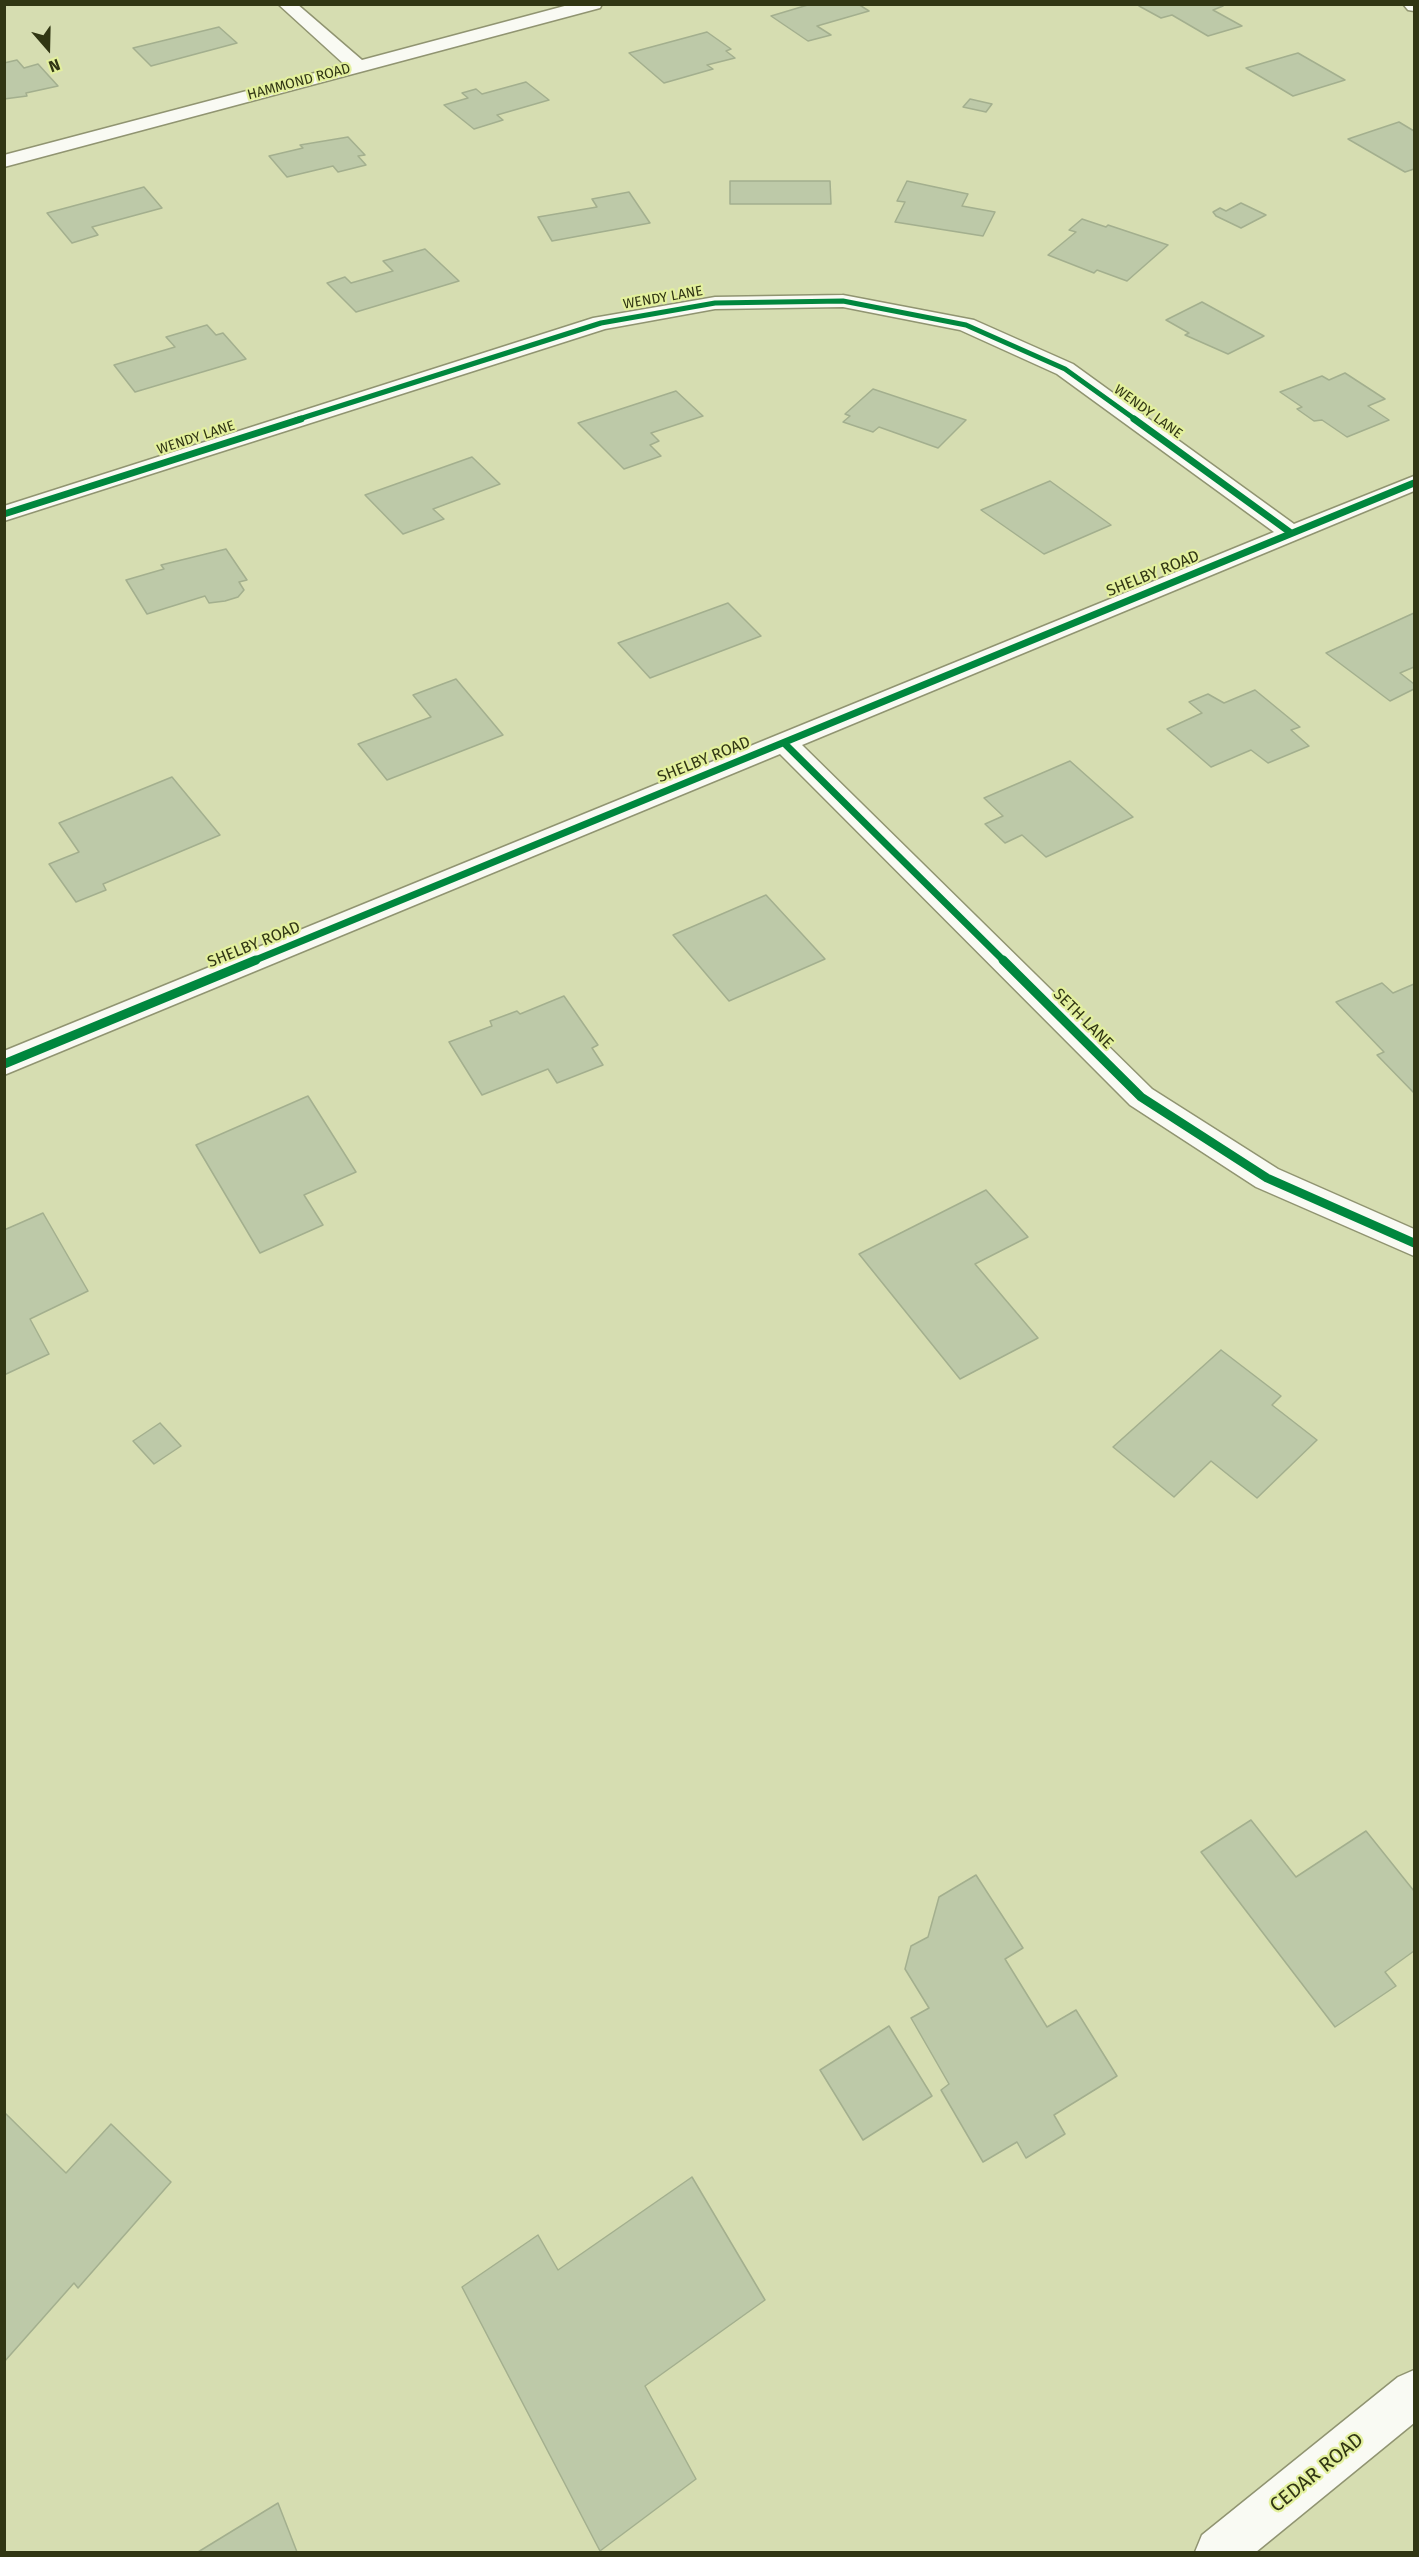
<!DOCTYPE html>
<html>
<head>
<meta charset="utf-8">
<style>
	body { margin:0 }
	#map { position:relative; width:1419px; height:2557px; overflow:hidden; background:#d6ddb1; font-family:"Fira Sans",sans-serif }
	canvas { display:block }
	.frame { position:absolute; inset:0; border:6px solid #313614; pointer-events:none }
	.north { position:absolute; left:18px; top:18px; width:60px; height:60px; -webkit-text-stroke:4px #e3f09e; paint-order:stroke; rotate:160deg; font-size:16px; font-weight:700; line-height:24px; text-align:center; color:#313614 }
	.north::after { content:''; display:block; margin:auto; width:21px; height:27px; background:#313614; clip-path:polygon(50% 0,100% 100%,50% 72%,0 100%) }
</style>
</head>
<body>
<div id="map">
<canvas width="1419" height="2557"></canvas>
<div class="frame"></div>
<div class="north">N</div>
</div>
<script>
const g = document.querySelector('canvas').getContext('2d');
g.lineJoin = 'round';
function paint(path, color) { g.fillStyle = color; g.fill(path, 'evenodd'); }
const toPath = rows => new Path2D(rows.map(r => 'M' + r).join(''));
function trace(path, color, width, dash) { g.strokeStyle = color; g.lineWidth = width; g.lineCap = dash ? 'butt' : 'round'; g.setLineDash(dash || []); g.stroke(path); }
function drawText(font, color, halo, rows, align = 'center') {
  g.font = font + ' "Fira Sans",sans-serif'; g.lineWidth = 4.5; g.setLineDash([]); g.textBaseline = 'middle'; g.strokeStyle = halo; g.fillStyle = color; for (const [text, x, y, turn = 0] of rows) {
    g.save(); g.translate(x, y); g.rotate((+turn || 0) * Math.PI / 180); g.textAlign = isNaN(turn) ? turn : align; if (halo) g.strokeText(text, 0, 0); g.fillText(text, 0, 0); g.restore();
  }
}
const building = toPath([
	[811,4,858,4,869,11,817,26,831,35,808,41,771,16,811,4],
	[1144,4,1220,4,1223,6,1213,10,1242,26,1208,36,1172,15,1161,18,1139,6,1144,4],
	[219,27,237,43,151,66,133,48,219,27],
	[707,32,731,49,726,51,735,58,707,65,713,69,664,83,629,53,707,32],
	[1298,53,1345,80,1293,96,1246,68,1298,53],
	[17,60,24,68,38,64,58,86,26,93,27,96,4,99,4,63,17,60],
	[526,82,549,100,497,115,503,120,474,129,444,105,468,98,462,93,476,89,482,94,526,82],
	[970,99,992,104,986,112,963,107,970,99],
	[1399,122,1414,131,1414,169,1405,172,1348,139,1399,122],
	[348,137,365,155,358,156,366,165,338,172,333,166,287,177,269,156,303,148,300,145,348,137],
	[730,181,830,181,831,204,730,204,730,181],
	[907,181,968,194,962,206,995,212,983,236,895,222,905,202,897,201,907,181],
	[144,187,162,208,92,227,98,235,72,243,47,213,144,187],
	[629,192,650,223,552,241,538,217,597,207,592,199,629,192],
	[1241,203,1266,215,1241,228,1216,216,1213,212,1220,208,1226,211,1241,203],
	[1082,219,1106,227,1108,225,1168,245,1127,281,1097,270,1094,273,1048,255,1076,232,1069,230,1082,219],
	[425,249,459,281,356,312,327,283,345,277,351,283,393,271,383,261,425,249],
	[1202,302,1264,336,1228,354,1185,335,1189,333,1166,320,1202,302],
	[207,325,216,335,223,333,246,359,135,392,114,365,175,347,166,337,207,325],
	[1345,373,1385,399,1368,406,1389,420,1347,437,1322,420,1314,421,1297,409,1302,407,1280,392,1322,376,1329,380,1345,373],
	[873,389,966,420,938,448,879,427,873,432,843,422,850,416,845,414,873,389],
	[676,391,703,416,651,433,659,441,650,445,661,456,624,469,578,423,676,391],
	[472,457,500,484,433,509,444,519,403,534,365,495,472,457],
	[1050,481,1111,525,1044,554,981,510,1050,481],
	[226,549,247,580,239,582,244,590,238,597,225,601,209,603,205,596,147,614,126,580,164,569,161,565,226,549],
	[728,603,761,636,650,678,618,643,728,603],
	[1414,613,1414,667,1400,673,1414,684,1414,689,1390,701,1326,653,1414,613],
	[456,679,503,735,387,780,358,744,431,717,413,695,456,679],
	[1255,690,1300,727,1291,730,1309,746,1268,763,1251,750,1211,767,1167,729,1202,713,1189,702,1208,694,1224,703,1255,690],
	[1070,761,1133,817,1046,857,1022,835,1005,843,985,824,1003,816,984,798,1070,761],
	[172,777,220,835,103,884,106,890,76,902,49,864,79,852,59,823,172,777],
	[766,895,825,959,729,1001,673,935,766,895],
	[1382,983,1393,993,1414,984,1414,1093,1377,1055,1384,1052,1336,1002,1382,983],
	[564,996,598,1045,592,1048,603,1065,557,1083,548,1069,482,1095,449,1042,492,1026,490,1021,517,1011,520,1014,564,996],
	[308,1096,356,1172,304,1195,323,1225,260,1253,196,1145,308,1096],
	[986,1190,1028,1237,975,1264,1038,1338,960,1379,859,1254,986,1190],
	[43,1213,88,1291,30,1319,49,1354,4,1375,4,1230,43,1213],
	[1221,1350,1281,1396,1272,1405,1317,1440,1257,1498,1211,1461,1174,1497,1113,1447,1221,1350],
	[160,1423,181,1446,154,1464,133,1441,160,1423],
	[1251,1820,1296,1877,1366,1831,1414,1891,1414,1951,1385,1972,1396,1986,1335,2027,1201,1852,1251,1820],
	[976,1875,1023,1948,1005,1959,1047,2027,1076,2010,1117,2076,1054,2115,1065,2134,1026,2158,1017,2142,983,2162,941,2090,949,2084,911,2018,929,2008,905,1969,911,1946,928,1937,939,1897,976,1875],
	[889,2026,932,2096,863,2140,820,2070,889,2026],
	[4,2112,66,2173,111,2124,171,2182,78,2288,74,2283,4,2362,4,2112],
	[692,2177,765,2300,645,2386,696,2479,600,2551,462,2287,538,2235,558,2270,692,2177],
	[278,2503,297,2552,198,2552,278,2503]
]);
paint(building, '#bdc9a8');
trace(building, '#a3af8e', 1.5);
const minor = toPath([
	[278,4,297,4,362,60,572,4,602,4,600,8,4,167,4,155,345,65,278,4],
	[843,295,974,320,1073,364,1294,524,1414,476,1414,491,802,745,1152,1089,1278,1169,1414,1229,1414,1256,1256,1187,1130,1105,780,754,4,1075,4,1051,1274,532,1057,374,960,330,843,307,715,309,605,329,4,521,4,506,593,318,715,297,843,295],
	[1414,2370,1414,2423,1256,2552,1195,2552,1202,2535,1398,2377,1414,2370]
]);
const major = toPath([
	[1403,4,1414,4,1414,11,1408,10,1403,4]
]);
trace(minor, '#909471', 3);
trace(major, '#909471', 3);
paint(minor, '#f9faf3');
paint(major, '#f9faf3');
trace(toPath([
	[296,420,601,323,715,303,843,301,966,325,1065,369,1136,420]
]), '#00873e', 5);
trace(toPath([
	[1134,419,1291,533],
	[4,514,301,419],
	[784,743,1004,961],
	[253,961,1414,483]
]), '#00873e', 7);
trace(toPath([
	[1003,960,1141,1097,1267,1178,1414,1243],
	[4,1064,256,960]
]), '#00873e', 9);
drawText('14px', '#313614', '#e3f09e', [
	["HAMMOND ROAD",299,82,-15],
	["WENDY LANE",663,298,-10],
	["WENDY LANE",1148,412,36],
	["WENDY LANE",196,438,-18]
]);
drawText('16px', '#313614', '#e3f09e', [
	["SHELBY ROAD",1153,574,-22],
	["SHELBY ROAD",704,760,-22],
	["SHELBY ROAD",254,945,-22],
	["SETH LANE",1083,1019,45]
]);
drawText('20px', '#313614', '#e3f09e', [
	["CEDAR ROAD",1317,2473,-39]
]);
</script>
</body>
</html>
